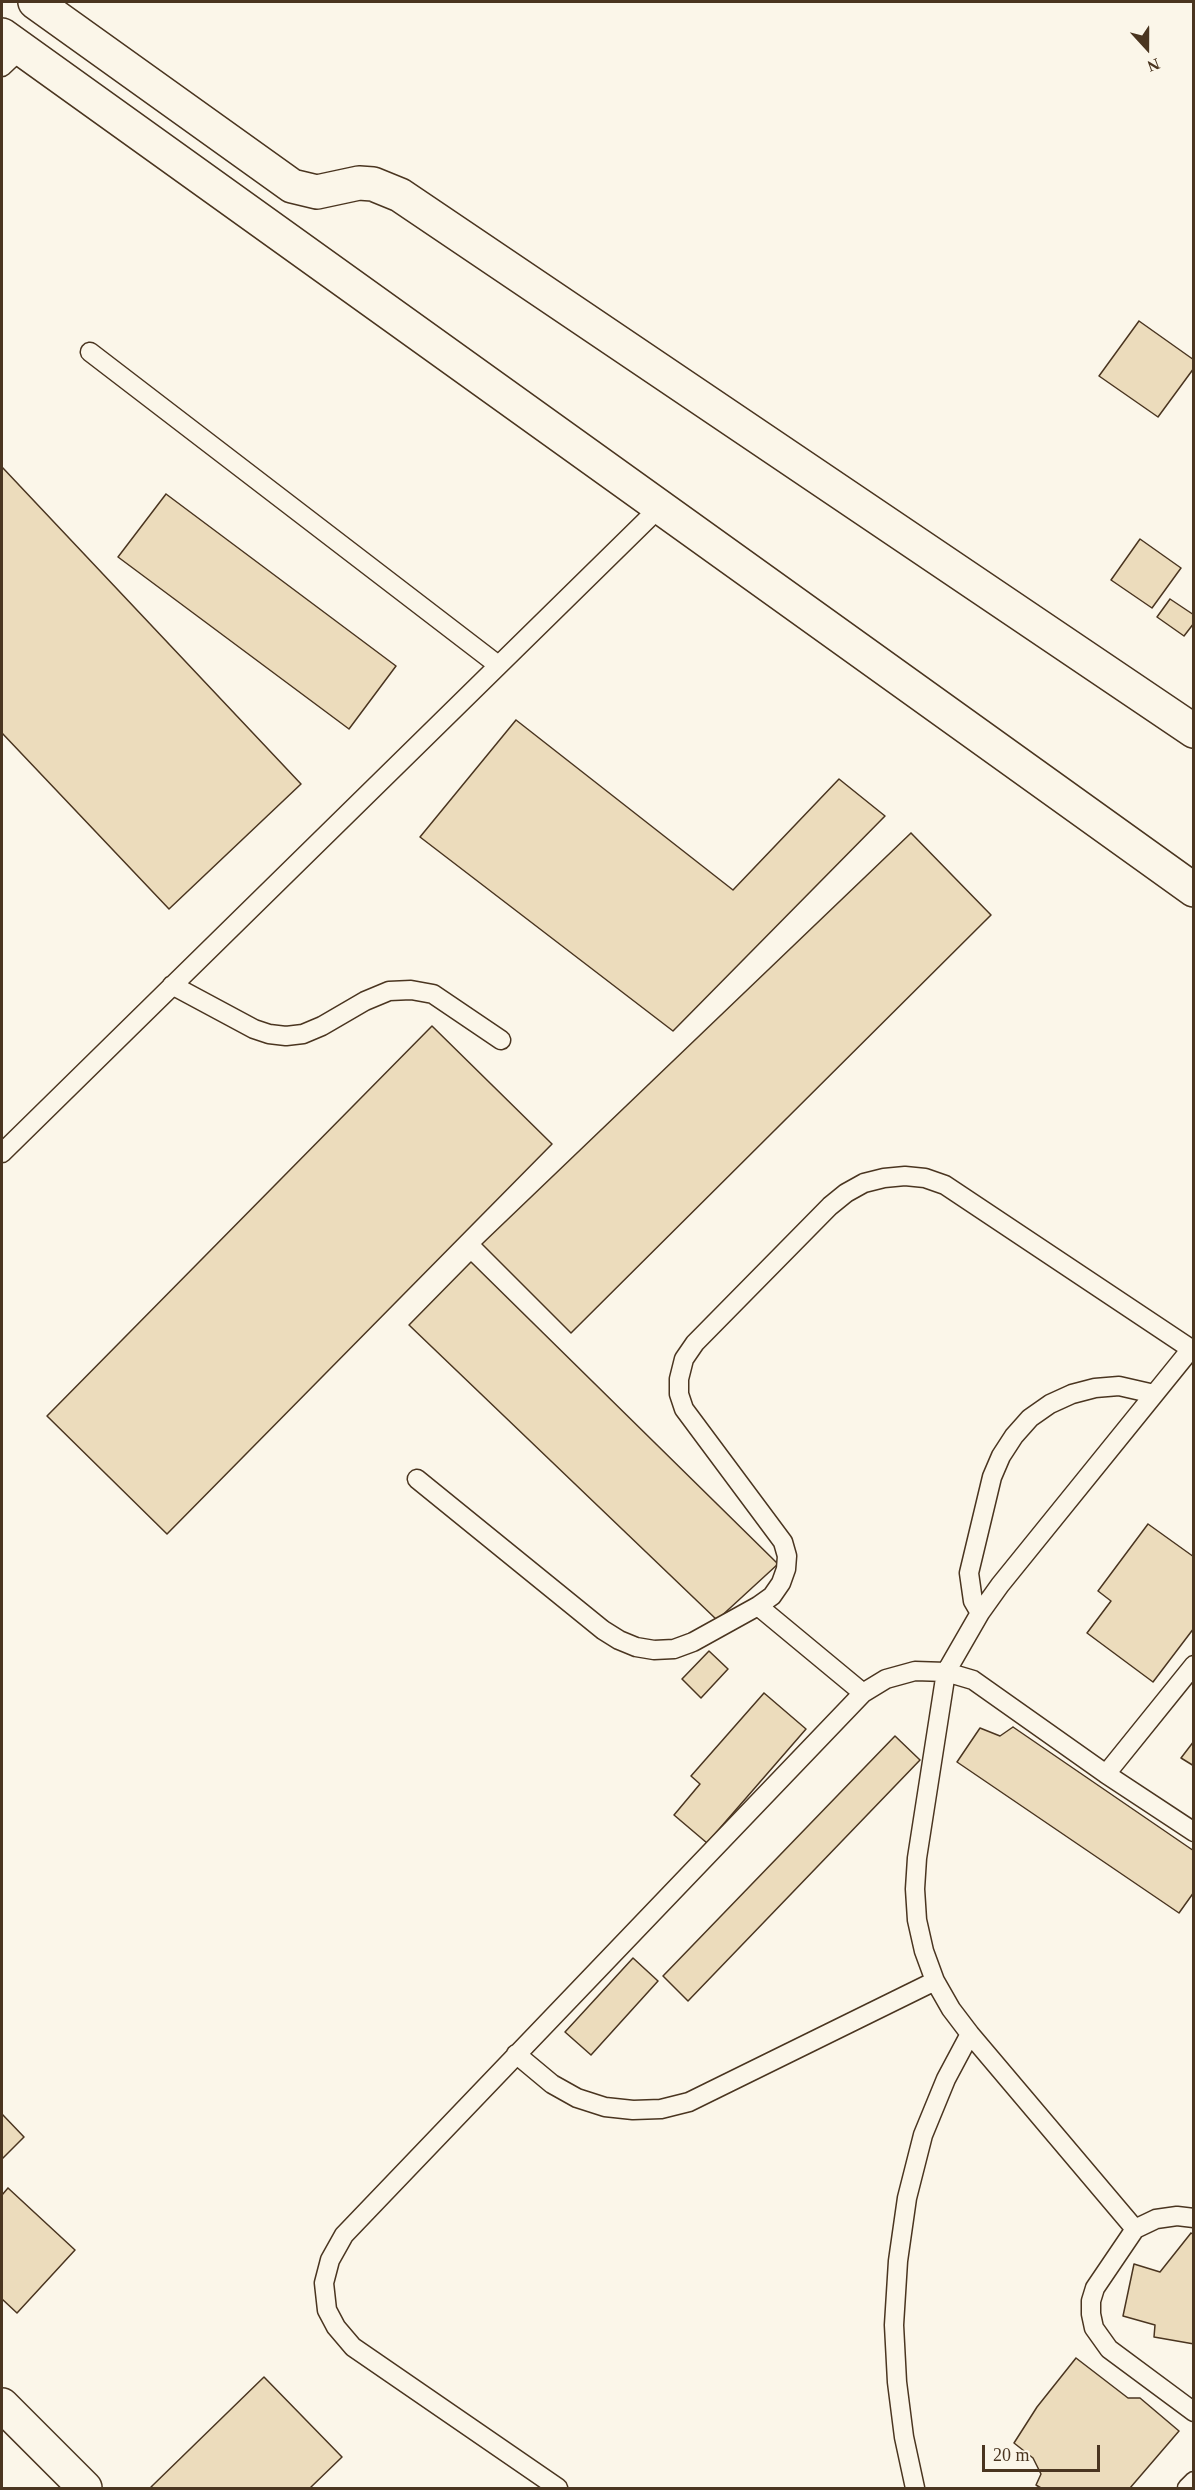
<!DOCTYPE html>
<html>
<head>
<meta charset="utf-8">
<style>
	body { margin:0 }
	#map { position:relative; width:1195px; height:2490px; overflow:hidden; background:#fbf6e9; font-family:"Times New Roman",serif }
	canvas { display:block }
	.frame { position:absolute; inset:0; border:3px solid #4a3520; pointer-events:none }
	.north { position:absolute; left:1117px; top:18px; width:60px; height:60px; -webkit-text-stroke:4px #fbf6e9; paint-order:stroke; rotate:159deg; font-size:16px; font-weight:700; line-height:24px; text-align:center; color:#4a3520 }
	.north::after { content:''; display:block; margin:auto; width:21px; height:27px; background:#4a3520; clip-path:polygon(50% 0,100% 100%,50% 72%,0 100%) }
	.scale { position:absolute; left:982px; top:2445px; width:118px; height:27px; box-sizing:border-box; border:3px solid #4a3520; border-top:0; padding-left:8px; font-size:18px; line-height:21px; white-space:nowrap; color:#4a3520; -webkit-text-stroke:4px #fbf6e9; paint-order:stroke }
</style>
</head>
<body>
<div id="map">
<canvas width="1195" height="2490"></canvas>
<div class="frame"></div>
<div class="north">N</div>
<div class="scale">20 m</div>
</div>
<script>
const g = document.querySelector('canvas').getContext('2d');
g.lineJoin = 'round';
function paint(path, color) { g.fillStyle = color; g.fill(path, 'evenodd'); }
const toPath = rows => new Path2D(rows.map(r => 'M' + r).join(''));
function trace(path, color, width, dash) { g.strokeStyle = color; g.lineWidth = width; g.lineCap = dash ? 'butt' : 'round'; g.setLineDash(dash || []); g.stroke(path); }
const building = toPath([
	[1139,321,1194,360,1194,368,1158,417,1099,376,1139,321],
	[2,467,301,784,169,909,2,733,2,467],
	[166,494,396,666,349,729,118,557,166,494],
	[1140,539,1181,568,1152,608,1111,580,1140,539],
	[1170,599,1194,615,1194,623,1184,636,1157,617,1170,599],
	[516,720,733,890,839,779,885,816,673,1031,420,837,516,720],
	[911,833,991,915,571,1333,482,1244,911,833],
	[432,1026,552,1144,167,1534,47,1416,432,1026],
	[471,1262,778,1564,717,1620,409,1325,471,1262],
	[1148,1524,1194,1557,1194,1628,1153,1682,1087,1633,1111,1601,1098,1591,1148,1524],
	[709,1651,728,1669,701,1698,682,1679,709,1651],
	[764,1693,806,1729,707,1843,674,1815,700,1784,691,1776,764,1693],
	[1013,1727,1194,1851,1194,1892,1179,1913,957,1762,980,1728,1000,1736,1013,1727],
	[895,1736,920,1760,688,2001,663,1976,895,1736],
	[1194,1741,1194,1766,1181,1758,1194,1741],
	[633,1958,658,1981,591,2055,565,2032,633,1958],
	[2,2114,24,2137,2,2159,2,2114],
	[8,2188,75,2250,17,2313,2,2299,2,2195,8,2188],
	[1191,2233,1194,2235,1194,2344,1154,2337,1155,2325,1123,2316,1134,2264,1160,2272,1191,2233],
	[1076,2358,1128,2398,1140,2398,1179,2431,1130,2488,1041,2488,1036,2485,1041,2474,1033,2458,1014,2443,1037,2407,1076,2358],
	[264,2377,342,2457,310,2488,153,2488,151,2487,264,2377]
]);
paint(building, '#ecdcbc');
trace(building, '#4a3520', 1.5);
const service = toPath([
	[2,67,21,49],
	[90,352,498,665],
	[172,985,254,1029,269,1034,286,1036,303,1034,322,1026,365,1001,389,991,411,990,433,994,501,1040],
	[2,1153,661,506],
	[417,1479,603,1630,619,1640,636,1647,654,1650,674,1649,693,1642,758,1606,772,1596,781,1583,786,1569,787,1556,783,1542,684,1409,679,1394,679,1379,684,1359,695,1343,830,1206,846,1193,864,1183,884,1178,905,1176,925,1178,945,1185,1194,1351],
	[758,1606,863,1693],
	[980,1613,973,1601,969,1573,992,1477,1001,1456,1014,1436,1030,1418,1050,1404,1072,1394,1095,1388,1119,1386,1154,1394],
	[1106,1774,1194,1665],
	[516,2054,552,2084,577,2098,605,2107,633,2110,661,2109,689,2102,935,1981],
	[1194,2218,1177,2216,1156,2219,1135,2229,1095,2288,1091,2301,1091,2314,1094,2328,1109,2349,1194,2412],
	[1135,2229,970,2034,951,2009,935,1981,924,1951,917,1920,915,1889,917,1858,946,1672,980,1613,1000,1585,1191,1349],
	[558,2488,353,2347,336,2327,327,2310,324,2283,330,2260,344,2235,863,1693,886,1679,915,1671,946,1672,973,1680,1106,1774,1194,1832],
	[915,2488,904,2437,897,2382,894,2325,898,2261,907,2198,923,2135,946,2079,970,2034],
	[1187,2488,1194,2481]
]);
const minor = toPath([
	[35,2,292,186,317,192,359,183,373,184,400,195,1194,731],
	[2,2405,85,2488]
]);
const tertiary = toPath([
	[2,35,1194,890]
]);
trace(service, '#4a3520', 21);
trace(minor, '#4a3520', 36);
trace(tertiary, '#4a3520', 36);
trace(service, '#fbf6e9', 18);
trace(minor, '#fbf6e9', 33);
trace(tertiary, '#fbf6e9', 33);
</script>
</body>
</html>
